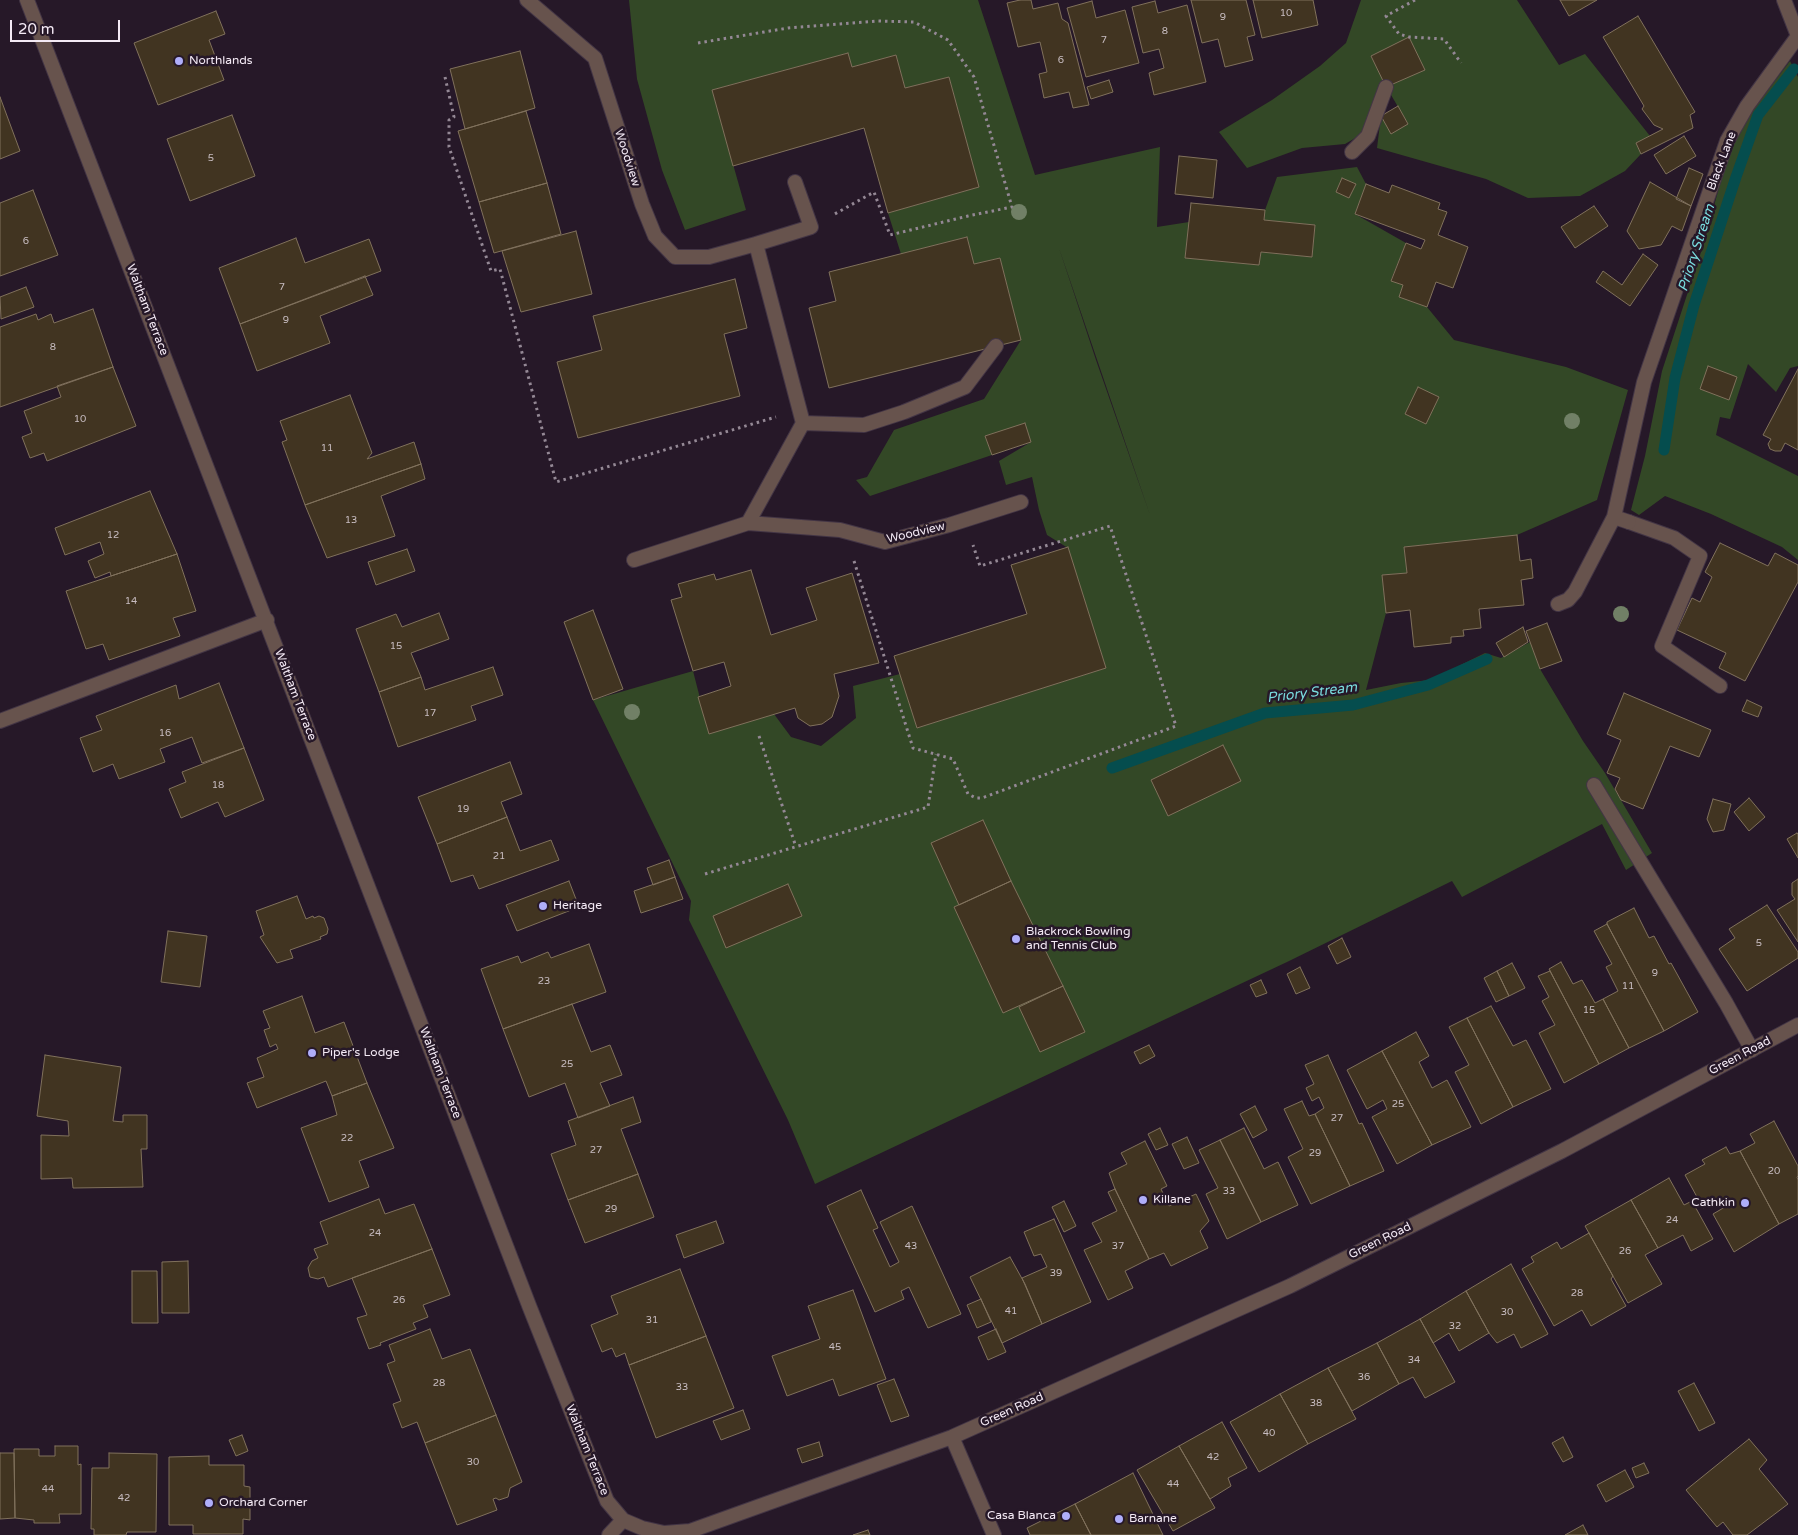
<!DOCTYPE html>
<html>
<head>
<meta charset="utf-8">
<style>
	body { margin:0 }
	#map { position:relative; width:1798px; height:1535px; overflow:hidden; background:#261828; font-family:"Varela Round",sans-serif }
	canvas { display:block }
	.scale { position:absolute; left:10px; top:20px; width:110px; height:22px; box-sizing:border-box; border:2px solid #f4eaf5; border-top:0; padding-left:6px; font-size:15px; line-height:18px; white-space:nowrap; color:#f4eaf5; -webkit-text-stroke:4px #261828; paint-order:stroke }
</style>
</head>
<body>
<div id="map">
<canvas width="1798" height="1535"></canvas>
<div class="scale">20 m</div>
</div>
<script>
const g = document.querySelector('canvas').getContext('2d');
g.lineJoin = 'round';
function paint(path, color) { g.fillStyle = color; g.fill(path, 'evenodd'); }
const toPath = rows => new Path2D(rows.map(r => 'M' + r).join(''));
function trace(path, color, width, dash) { g.strokeStyle = color; g.lineWidth = width; g.lineCap = dash ? 'butt' : 'round'; g.setLineDash(dash || []); g.stroke(path); }
function drawText(font, color, halo, rows, align = 'center') {
  g.font = font + ' "Varela Round",sans-serif'; g.lineWidth = 5; g.setLineDash([]); g.textBaseline = 'middle'; g.strokeStyle = halo; g.fillStyle = color; for (const [text, x, y, turn = 0] of rows) {
    g.save(); g.translate(x, y); g.rotate((+turn || 0) * Math.PI / 180); g.textAlign = isNaN(turn) ? turn : align; if (halo) g.strokeText(text, 0, 0); g.fillText(text, 0, 0); g.restore();
  }
}
paint(toPath([
	[629,0,978,0,1035,175,1160,147,1157,227,1189,222,1185,258,1259,265,1261,252,1312,257,1315,225,1264,220,1265,210,1277,177,1357,167,1366,184,1355,214,1406,243,1391,280,1403,285,1399,297,1427,307,1454,340,1566,367,1628,390,1597,500,1517,535,1404,547,1407,573,1382,575,1386,613,1366,690,1401,683,1430,680,1485,653,1501,658,1530,642,1540,669,1583,741,1605,773,1652,853,1626,870,1602,824,1462,897,1452,881,1287,962,815,1184,788,1120,689,920,691,901,593,700,693,671,709,733,774,714,791,737,821,746,856,718,853,686,900,674,917,728,1106,668,1068,548,1047,535,1039,510,1032,477,1006,485,999,461,1031,442,1025,424,985,436,992,455,870,496,856,480,867,477,894,430,984,399,1021,340,1000,258,974,264,967,237,901,254,888,213,979,187,949,77,905,88,896,55,852,67,848,53,712,90,746,210,685,230,662,170,637,79],
	[1059,248,1150,515,1096,360],
	[1361,0,1517,0,1559,65,1585,54,1650,136,1636,143,1641,154,1625,171,1580,196,1528,198,1486,179,1377,148,1381,116,1391,133,1408,124,1387,88,1364,133,1345,144,1302,148,1247,168,1219,132,1272,100,1320,66,1346,43],
	[1408,38,1424,69,1387,87,1371,56],
	[1790,61,1798,77,1798,366,1790,368,1776,392,1748,364,1730,419,1720,417,1716,435,1798,476,1798,560,1782,547,1711,514,1665,496,1639,515,1631,510,1645,456,1662,371,1702,249,1725,166,1734,142,1750,113]
]), '#334826');
trace(toPath([
	[1664,450,1675,378,1694,305,1736,177,1758,115,1794,69],
	[1112,768,1265,713,1353,705,1428,685,1487,659]
]), '#054d4e', 11);
const building = toPath([
	[1020,0,1031,0,1033,9,1058,3,1062,19,1068,23,1089,105,1073,108,1069,92,1044,98,1039,74,1047,72,1040,42,1018,47,1007,3,1020,0],
	[1191,0,1246,0,1255,35,1247,37,1253,60,1225,67,1218,39,1202,43,1191,0],
	[1253,0,1313,0,1318,25,1262,38,1253,0],
	[1560,0,1597,0,1569,16,1560,0],
	[1092,1,1096,18,1125,10,1139,63,1086,77,1067,8,1092,1],
	[1155,1,1158,13,1187,5,1206,82,1154,95,1149,73,1164,68,1159,49,1143,53,1132,7,1155,1],
	[216,11,225,34,209,40,224,80,158,105,134,43,216,11],
	[1638,16,1695,112,1690,115,1693,128,1641,154,1636,143,1663,129,1654,125,1642,109,1644,106,1603,37,1638,16],
	[1409,37,1425,70,1386,87,1371,56,1409,37],
	[520,51,535,108,465,129,450,69,520,51],
	[848,53,852,67,896,55,905,88,949,77,979,187,888,213,864,128,733,166,712,90,848,53],
	[1109,80,1113,92,1091,99,1087,87,1109,80],
	[0,97,20,151,0,159,0,97],
	[1398,106,1408,124,1391,134,1381,116,1398,106],
	[526,111,547,183,479,202,458,131,526,111],
	[232,115,255,176,190,201,167,139,232,115],
	[1684,136,1696,156,1666,174,1654,155,1684,136],
	[1179,156,1217,160,1213,198,1175,194,1179,156],
	[1689,168,1703,174,1691,206,1676,199,1689,168],
	[1342,178,1356,184,1349,198,1336,192,1342,178],
	[1650,182,1691,206,1682,231,1672,226,1661,245,1639,249,1627,231,1650,182],
	[547,183,561,234,494,253,479,202,547,183],
	[1366,184,1389,193,1392,185,1440,203,1438,209,1447,212,1438,235,1468,247,1453,288,1436,282,1427,307,1399,297,1403,285,1391,281,1406,243,1421,249,1425,240,1355,214,1366,184],
	[33,190,58,255,0,276,0,203,33,190],
	[1191,203,1265,210,1264,220,1315,225,1312,257,1261,252,1259,265,1185,258,1191,203],
	[1594,206,1608,226,1575,248,1561,227,1594,206],
	[576,231,592,294,521,312,502,251,576,231],
	[967,237,974,264,1000,258,1021,340,829,388,809,308,836,301,829,272,967,237],
	[296,238,305,263,369,239,381,271,240,324,219,268,296,238],
	[1643,254,1658,265,1630,306,1596,282,1603,271,1622,285,1643,254],
	[365,276,373,295,320,316,330,343,257,371,240,324,365,276],
	[735,279,747,328,724,334,740,396,578,438,557,362,602,350,593,316,735,279],
	[26,287,34,307,1,319,0,297,26,287],
	[93,309,113,367,0,407,0,327,36,314,38,320,51,314,54,323,93,309],
	[1708,366,1737,377,1729,400,1700,389,1708,366],
	[113,367,136,426,47,461,44,453,30,458,22,437,32,433,24,411,61,397,57,386,113,367],
	[1798,369,1798,450,1785,443,1781,451,1775,451,1770,449,1768,444,1771,439,1763,435,1798,369],
	[1418,387,1439,397,1426,424,1405,414,1418,387],
	[350,395,372,453,367,459,414,442,421,464,305,505,282,442,287,440,280,421,350,395],
	[1025,423,1031,442,992,455,985,436,1025,423],
	[421,464,425,479,381,496,395,536,327,558,305,505,421,464],
	[150,491,177,554,111,576,110,572,95,578,88,561,104,554,100,542,65,555,55,528,150,491],
	[1517,535,1520,561,1531,559,1533,578,1521,580,1524,605,1479,609,1481,628,1463,630,1464,636,1451,637,1451,643,1414,647,1410,610,1386,613,1382,575,1407,573,1404,547,1517,535],
	[1720,543,1768,566,1775,553,1798,565,1798,582,1745,681,1719,668,1726,653,1677,630,1692,598,1700,602,1712,577,1705,572,1720,543],
	[1068,547,1106,668,917,728,894,656,1027,614,1011,565,1068,547],
	[407,549,415,571,376,585,368,562,407,549],
	[177,554,196,611,173,618,180,636,109,660,103,644,86,649,66,591,177,554],
	[751,570,771,635,817,620,806,588,852,573,879,663,834,674,839,696,832,717,822,724,810,726,798,718,795,708,709,734,698,697,731,686,724,662,693,671,671,600,682,597,678,584,714,574,716,580,751,570],
	[593,610,623,689,593,700,564,622,593,610],
	[439,613,449,639,411,653,421,677,379,692,356,629,396,614,402,627,439,613],
	[1547,623,1562,661,1540,669,1526,631,1547,623],
	[1523,627,1528,642,1504,657,1496,643,1523,627],
	[493,667,503,695,471,706,476,720,398,747,379,692,421,677,425,690,493,667],
	[219,683,244,748,202,763,192,737,160,749,165,762,119,779,113,764,93,772,80,738,102,730,96,716,176,685,179,699,219,683],
	[1624,693,1711,730,1699,757,1670,746,1643,809,1621,800,1615,789,1620,778,1607,773,1621,740,1607,734,1624,693],
	[1747,700,1762,707,1758,717,1742,711,1747,700],
	[1223,745,1241,781,1168,816,1151,780,1223,745],
	[244,748,264,800,225,817,218,802,181,818,169,789,186,782,182,772,244,748],
	[510,762,522,794,501,802,507,817,437,844,418,797,510,762],
	[1749,798,1765,817,1749,831,1734,812,1749,798],
	[1713,799,1731,804,1724,830,1713,832,1707,819,1713,799],
	[507,817,520,851,551,840,559,860,479,889,473,875,451,882,437,844,507,817],
	[983,820,1011,881,959,905,931,843,983,820],
	[1797,833,1798,834,1798,858,1787,839,1797,833],
	[669,860,675,877,653,885,647,868,669,860],
	[675,877,683,899,641,913,634,891,675,877],
	[1798,879,1798,942,1777,910,1795,899,1792,895,1792,883,1798,879],
	[569,881,579,907,517,931,506,905,569,881],
	[1011,881,1063,986,1003,1013,954,907,1011,881],
	[788,884,802,916,726,948,713,916,788,884],
	[297,896,306,919,313,916,314,918,319,916,324,918,328,929,327,934,320,937,321,939,290,950,293,958,277,963,260,937,264,935,256,911,297,896],
	[1767,905,1798,952,1798,958,1747,991,1719,949,1735,938,1729,929,1767,905],
	[1634,908,1649,938,1654,936,1669,964,1671,963,1698,1012,1664,1031,1607,924,1607,922,1634,908],
	[1607,924,1664,1031,1629,1048,1603,999,1618,991,1606,967,1612,964,1594,931,1607,924],
	[168,931,207,936,200,987,161,982,168,931],
	[1342,938,1351,957,1337,964,1328,946,1342,938],
	[589,944,606,992,503,1029,481,969,518,956,521,963,548,952,551,958,589,944],
	[1561,962,1573,984,1582,980,1595,1003,1603,999,1629,1048,1599,1064,1549,969,1561,962],
	[1512,963,1525,988,1509,996,1497,971,1512,963],
	[1300,967,1310,988,1296,994,1287,974,1300,967],
	[1497,971,1509,996,1496,1002,1484,978,1497,971],
	[1550,971,1599,1064,1564,1083,1539,1033,1555,1025,1542,1001,1549,997,1538,976,1550,971],
	[1261,980,1267,993,1256,997,1250,985,1261,980],
	[1063,986,1085,1032,1040,1052,1019,1007,1063,986],
	[302,996,315,1033,344,1022,367,1083,332,1096,326,1081,257,1108,247,1083,264,1077,257,1058,278,1049,276,1044,270,1047,264,1030,270,1028,263,1011,302,996],
	[572,1004,591,1052,610,1045,622,1075,600,1083,610,1106,578,1118,565,1083,529,1097,503,1029,572,1004],
	[1491,1006,1513,1046,1526,1040,1551,1089,1513,1107,1467,1018,1491,1006],
	[1467,1018,1513,1107,1481,1124,1455,1072,1469,1065,1449,1027,1467,1018],
	[1416,1032,1429,1056,1419,1062,1432,1088,1447,1080,1471,1127,1432,1145,1382,1051,1416,1032],
	[1149,1045,1155,1056,1140,1064,1134,1052,1149,1045],
	[1382,1051,1432,1145,1397,1164,1372,1117,1387,1109,1383,1100,1367,1109,1347,1070,1382,1051],
	[45,1055,121,1067,113,1121,123,1122,123,1115,147,1115,147,1149,141,1149,143,1187,73,1188,72,1178,41,1179,41,1135,69,1136,68,1121,37,1116,45,1055],
	[1328,1055,1359,1124,1362,1123,1384,1171,1350,1186,1315,1114,1324,1108,1319,1097,1312,1101,1306,1088,1314,1084,1305,1065,1328,1055],
	[367,1083,394,1148,359,1161,369,1187,329,1202,301,1128,337,1115,332,1096,367,1083],
	[633,1097,641,1122,621,1129,638,1174,568,1200,551,1154,576,1145,568,1121,633,1097],
	[1302,1101,1309,1116,1315,1114,1350,1186,1311,1204,1288,1157,1303,1149,1284,1109,1302,1101],
	[1255,1106,1267,1130,1253,1138,1240,1114,1255,1106],
	[1774,1121,1798,1166,1798,1176,1797,1177,1798,1180,1798,1214,1779,1224,1740,1151,1755,1143,1750,1134,1774,1121],
	[1160,1128,1168,1145,1156,1150,1148,1134,1160,1128],
	[1244,1128,1264,1169,1278,1162,1298,1205,1261,1222,1220,1140,1244,1128],
	[1187,1137,1199,1163,1184,1169,1172,1144,1187,1137],
	[1220,1140,1261,1222,1227,1239,1206,1194,1218,1188,1199,1150,1220,1140],
	[1145,1141,1167,1186,1161,1189,1169,1206,1196,1194,1209,1221,1200,1231,1208,1248,1171,1266,1164,1253,1149,1259,1115,1189,1109,1173,1127,1164,1121,1153,1145,1141],
	[1726,1147,1730,1154,1740,1151,1779,1224,1734,1252,1713,1214,1725,1207,1720,1199,1703,1208,1685,1175,1705,1164,1702,1160,1726,1147],
	[638,1174,654,1217,585,1243,568,1200,638,1174],
	[1669,1178,1684,1205,1692,1201,1713,1239,1691,1251,1683,1235,1658,1248,1631,1200,1669,1178],
	[1115,1189,1149,1259,1125,1271,1133,1288,1108,1300,1084,1250,1102,1242,1092,1223,1117,1211,1108,1192,1115,1189],
	[861,1190,878,1228,873,1230,890,1267,899,1262,880,1222,912,1206,961,1314,928,1328,909,1287,901,1291,904,1299,875,1312,827,1206,861,1190],
	[379,1199,385,1214,414,1204,432,1249,328,1287,324,1277,318,1279,310,1277,308,1268,312,1261,318,1258,314,1249,328,1244,320,1222,379,1199],
	[1631,1200,1658,1248,1645,1255,1662,1284,1628,1303,1585,1226,1631,1200],
	[1064,1201,1076,1226,1064,1232,1052,1207,1064,1201],
	[1054,1219,1091,1302,1042,1324,1022,1278,1047,1267,1041,1254,1034,1256,1024,1232,1054,1219],
	[716,1221,724,1243,684,1258,676,1235,716,1221],
	[1589,1233,1613,1276,1611,1279,1626,1306,1591,1326,1582,1310,1554,1326,1522,1269,1534,1262,1531,1257,1557,1242,1561,1249,1589,1233],
	[432,1249,450,1295,423,1305,428,1317,413,1323,416,1329,380,1343,381,1345,369,1349,357,1318,367,1315,352,1278,432,1249],
	[1010,1257,1025,1284,1042,1324,1002,1343,970,1277,1010,1257],
	[188,1261,189,1313,162,1313,162,1262,188,1261],
	[1511,1264,1548,1334,1521,1348,1514,1334,1497,1343,1489,1333,1466,1291,1511,1264],
	[680,1269,706,1336,629,1365,625,1353,616,1357,612,1348,602,1352,591,1325,618,1314,611,1296,680,1269],
	[132,1271,157,1271,158,1323,132,1323,132,1271],
	[853,1290,886,1379,839,1396,833,1379,787,1396,772,1356,820,1339,808,1306,853,1290],
	[1466,1291,1489,1333,1459,1351,1449,1333,1433,1343,1420,1319,1466,1291],
	[981,1299,991,1322,977,1328,967,1305,981,1299],
	[1420,1319,1455,1382,1425,1398,1413,1377,1399,1384,1377,1343,1420,1319],
	[430,1329,442,1359,470,1349,496,1415,425,1443,417,1422,402,1428,393,1404,401,1401,387,1364,395,1361,389,1345,430,1329],
	[996,1329,1006,1352,988,1360,978,1337,996,1329],
	[706,1336,734,1408,656,1438,629,1365,706,1336],
	[1377,1343,1399,1384,1352,1411,1328,1368,1377,1343],
	[1328,1368,1356,1419,1308,1444,1280,1394,1328,1368],
	[894,1379,909,1416,891,1422,877,1385,894,1379],
	[1694,1383,1715,1423,1699,1431,1678,1391,1694,1383],
	[1280,1394,1308,1444,1259,1472,1230,1422,1280,1394],
	[743,1410,750,1429,721,1440,713,1421,743,1410],
	[496,1415,522,1482,510,1488,508,1497,499,1500,496,1498,493,1499,497,1510,457,1525,425,1443,496,1415],
	[1222,1422,1247,1468,1228,1478,1231,1486,1210,1499,1179,1446,1222,1422],
	[242,1435,248,1451,236,1456,229,1440,242,1435],
	[1563,1437,1573,1457,1563,1462,1552,1443,1563,1437],
	[1749,1439,1767,1460,1759,1469,1788,1504,1747,1535,1733,1535,1723,1522,1717,1527,1686,1490,1749,1439],
	[819,1442,823,1456,802,1463,797,1449,819,1442],
	[55,1446,78,1446,78,1465,81,1464,81,1514,59,1514,60,1523,34,1523,34,1520,15,1518,14,1449,39,1449,39,1456,55,1456,55,1446],
	[1179,1446,1215,1508,1173,1531,1137,1470,1179,1446],
	[0,1453,14,1453,15,1518,0,1519,0,1453],
	[109,1453,157,1454,156,1532,127,1532,126,1535,94,1535,94,1529,91,1529,92,1468,109,1468,109,1453],
	[209,1456,209,1465,244,1465,244,1486,250,1487,250,1520,243,1519,243,1534,193,1534,193,1525,169,1525,169,1457,209,1456],
	[1644,1463,1649,1473,1636,1478,1632,1468,1644,1463],
	[1625,1470,1634,1487,1606,1502,1597,1485,1625,1470],
	[1133,1473,1163,1535,1091,1535,1075,1504,1133,1473],
	[1075,1504,1091,1535,1030,1535,1027,1528,1075,1504],
	[1583,1525,1588,1535,1565,1535,1583,1525],
	[868,1530,870,1535,853,1535,868,1530]
]);
paint(building, '#413421');
trace(building, '#80715c', 1);
const service = toPath([
	[1352,152,1368,136,1386,87],
	[1629,522,1674,538,1700,556,1662,646,1720,686],
	[1594,785,1726,1003,1752,1050]
]);
const minor = toPath([
	[27,0,530,1308,607,1501,623,1520,642,1528,664,1533,690,1531,952,1437,1290,1286,1562,1151,1798,1025],
	[527,0,595,58,642,204,655,236,675,257,709,257,756,244,803,423,748,523],
	[756,244,811,227,795,182],
	[803,423,864,425,904,412,965,387,996,346],
	[1614,517,1629,522],
	[634,560,748,523,840,530,885,542,949,525,1021,502],
	[1558,604,1568,600,1575,592,1614,517,1644,382,1727,141,1747,106,1798,36,1784,0],
	[0,721,267,620],
	[952,1437,994,1535],
	[609,1535,623,1520]
]);
trace(service, '#433545', 16);
trace(minor, '#433545', 16);
trace(toPath([
	[1415,0,1386,16,1399,34,1409,37,1444,39,1461,63],
	[698,43,788,28,878,21,914,22,948,40,974,77,1012,207,968,216,890,235,874,192,833,215],
	[445,77,454,117,449,120,449,147,491,271,500,269,556,482,776,417],
	[854,561,913,748,953,759,968,794,976,798,982,798,1176,726,1110,526,980,566,973,545],
	[759,736,796,847],
	[705,874,928,807,936,754]
]), '#948895', 3, [2.5, 4]);
trace(service, '#67534d', 14);
trace(minor, '#67534d', 14);
g.fillStyle = '#718066';
for (const [x, y] of [
	[1019,212],
	[1572,421],
	[1621,614],
	[632,712]
]) { g.beginPath(); g.arc(x, y, 8, 0, 2 * Math.PI); g.fill(); }
for (const [x, y, r, color] of [
	[179,61,5,"#afaefa"],
	[543,906,5,"#afaefa"],
	[1016,939,5,"#afaefa"],
	[312,1053,5,"#afaefa"],
	[1143,1200,5,"#afaefa"],
	[1745,1203,5,"#afaefa"],
	[209,1503,5,"#afaefa"],
	[1066,1516,5,"#afaefa"],
	[1119,1519,5,"#afaefa"]
]) { const dot = new Path2D(); dot.arc(x, y, r, 0, 2 * Math.PI); g.fillStyle = color; g.fill(dot); trace(dot, '#261828', 2); }
drawText('10px', '#c7bcc0', null, [
	["10",1286,13],
	["9",1223,17],
	["8",1165,31],
	["7",1104,40],
	["6",1061,60],
	["5",211,158],
	["6",26,241],
	["7",282,287],
	["9",286,320],
	["8",53,347],
	["10",80,419],
	["11",327,448],
	["13",351,520],
	["12",113,535],
	["14",131,601],
	["15",396,646],
	["17",430,713],
	["16",165,733],
	["18",218,785],
	["19",463,809],
	["21",499,856],
	["5",1759,943],
	["9",1655,973],
	["23",544,981],
	["11",1628,986],
	["15",1589,1010],
	["25",567,1064],
	["25",1398,1104],
	["27",1337,1118],
	["22",347,1138],
	["27",596,1150],
	["29",1315,1153],
	["20",1774,1171],
	["33",1229,1191],
	["29",611,1209],
	["24",1672,1220],
	["24",375,1233],
	["43",911,1246],
	["37",1118,1246],
	["26",1625,1251],
	["39",1056,1273],
	["28",1577,1293],
	["26",399,1300],
	["41",1011,1311],
	["30",1507,1312],
	["31",652,1320],
	["32",1455,1326],
	["45",835,1347],
	["34",1414,1360],
	["36",1364,1377],
	["28",439,1383],
	["33",682,1387],
	["38",1316,1403],
	["40",1269,1433],
	["42",1213,1457],
	["30",473,1462],
	["44",1173,1484],
	["44",48,1489],
	["42",124,1498]
]);
drawText('12px', '#f4eaf5', '#261828', [
	["Northlands",189,61],
	["Heritage",553,906],
	["Blackrock Bowling",1026,932],
	["and Tennis Club",1026,946],
	["Piper's Lodge",322,1053],
	["Killane",1153,1200],
	["Cathkin",1735,1203,"right"],
	["Orchard Corner",219,1503],
	["Casa Blanca",1056,1516,"right"],
	["Barnane",1129,1519]
], 'left');
drawText('12px', '#f4eaf5', '#261828', [
	["Woodview",627,158,72],
	["Black Lane",1722,161,-69],
	["Waltham Terrace",147,310,69],
	["Woodview",916,533,-13],
	["Waltham Terrace",295,695,69],
	["Green Road",1740,1056,-28],
	["Waltham Terrace",440,1073,69],
	["Green Road",1380,1241,-26],
	["Green Road",1012,1410,-24],
	["Waltham Terrace",587,1450,68]
]);
drawText('italic 14px', '#79dbde', '#261828', [
	["Priory Stream",1697,248,-72],
	["Priory Stream",1312,693,-7]
]);
</script>
</body>
</html>
